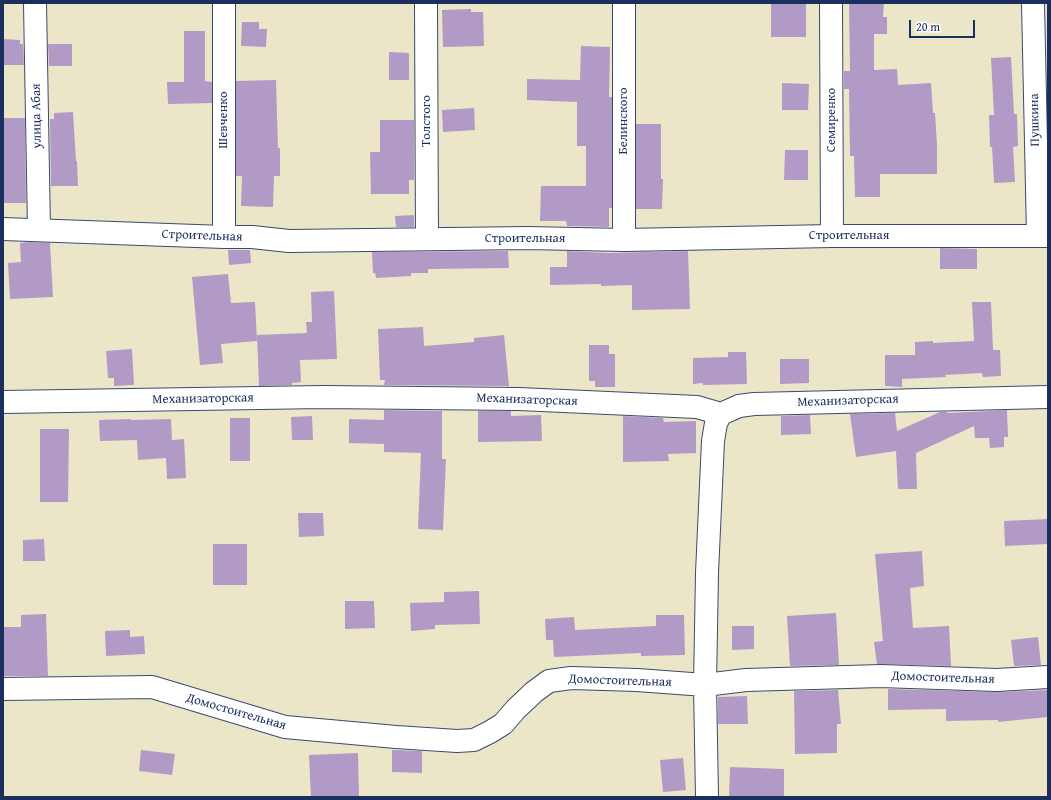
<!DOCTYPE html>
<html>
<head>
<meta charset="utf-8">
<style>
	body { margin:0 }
	#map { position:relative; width:1051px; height:800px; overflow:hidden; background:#ece6c8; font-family:"Gentium Book Plus",serif }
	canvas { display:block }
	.frame { position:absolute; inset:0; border:4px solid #1b2f5e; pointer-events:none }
	.scale { position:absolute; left:909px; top:20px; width:66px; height:18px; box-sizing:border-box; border:2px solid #1b2f5e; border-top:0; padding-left:5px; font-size:12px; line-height:14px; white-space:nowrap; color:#1b2f5e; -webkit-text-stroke:3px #fff; paint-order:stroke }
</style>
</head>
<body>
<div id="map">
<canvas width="1051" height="800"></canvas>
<div class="frame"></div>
<div class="scale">20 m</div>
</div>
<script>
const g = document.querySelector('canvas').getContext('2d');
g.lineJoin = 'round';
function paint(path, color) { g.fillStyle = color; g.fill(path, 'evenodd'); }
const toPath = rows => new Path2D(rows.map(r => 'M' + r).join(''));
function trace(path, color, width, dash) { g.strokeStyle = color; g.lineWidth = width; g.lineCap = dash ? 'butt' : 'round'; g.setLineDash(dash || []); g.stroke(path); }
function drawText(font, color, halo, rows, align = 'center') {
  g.font = font + ' "Gentium Book Plus",serif'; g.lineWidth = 3; g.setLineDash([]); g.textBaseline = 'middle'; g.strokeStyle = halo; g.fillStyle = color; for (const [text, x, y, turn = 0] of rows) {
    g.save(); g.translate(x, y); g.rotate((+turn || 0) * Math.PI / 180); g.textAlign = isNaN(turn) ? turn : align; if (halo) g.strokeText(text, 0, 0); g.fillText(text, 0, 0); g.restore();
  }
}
paint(toPath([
	[771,3,806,3,806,37,771,37],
	[849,3,884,3,883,17,887,17,887,34,874,34,874,70,897,69,898,85,931,83,933,113,935,113,937,145,937,174,880,174,880,197,855,197,854,156,850,156,849,89,844,89,844,71,850,71],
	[471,9,471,12,483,12,484,46,443,47,442,10],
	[242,22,259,22,259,29,267,29,266,47,241,46],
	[184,31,205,31,205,81,212,82,212,103,168,104,167,82,184,82],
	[3,39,20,40,20,44,23,44,24,65,3,65],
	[48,44,72,44,72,66,49,66],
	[581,46,610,47,609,97,612,97,612,208,609,208,609,227,567,226,566,221,540,221,541,186,586,186,586,146,577,146,577,102,527,100,527,79,580,80],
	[389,52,409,53,409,80,389,80],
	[1011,57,1014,114,1017,114,1018,146,1013,147,1015,182,994,183,992,147,990,147,989,115,994,115,991,58],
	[276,80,278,148,280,148,280,176,274,176,273,207,241,206,242,176,236,176,236,81],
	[782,83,809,84,808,110,782,110],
	[474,108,475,130,443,132,442,110],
	[73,112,76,161,77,161,78,186,51,186,50,119,54,119,54,113],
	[3,118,25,118,26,203,3,203],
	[380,120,414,120,414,180,409,180,409,194,371,194,370,152,380,152],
	[636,124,661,124,661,179,663,179,662,209,636,209],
	[785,150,808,150,808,180,784,180],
	[414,215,414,227,396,227,395,216],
	[29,242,50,243,53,297,10,299,8,263,21,262,20,243],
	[940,248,977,249,977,269,940,269],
	[228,250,250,250,251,263,229,265],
	[508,251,509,268,428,269,428,273,411,273,411,276,376,278,375,273,373,273,372,252],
	[567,251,609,253,688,251,690,309,632,310,632,285,601,286,601,284,550,285,550,267,567,267],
	[228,274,231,303,255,302,257,341,221,344,223,363,200,365,192,277],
	[334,291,337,359,300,360,301,382,292,383,292,385,259,386,257,335,307,333,306,322,312,322,311,292],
	[972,302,991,302,993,350,1000,350,1001,376,983,377,982,373,945,375,946,377,902,379,902,387,885,386,885,355,915,355,915,342,933,341,933,343,974,341],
	[423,327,424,346,474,342,474,338,504,335,509,386,384,385,385,380,380,380,378,329],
	[589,345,609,345,609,354,615,354,615,387,595,387,595,381,589,381],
	[132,349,134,385,114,386,114,378,108,378,106,351],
	[728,352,746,352,747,384,703,385,703,383,693,384,693,358,728,357],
	[780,359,809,359,809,383,780,384],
	[384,410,442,411,442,459,446,459,443,530,418,529,421,453,384,452,384,444,349,443,349,419,384,420],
	[1007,410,1008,437,1004,437,1004,447,990,448,989,438,975,438,974,426,916,453,917,489,898,489,896,451,856,457,850,414,895,413,897,431,940,412,947,412,948,413],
	[478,411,511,411,511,416,541,415,542,441,478,442],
	[810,415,811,434,781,435,781,416],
	[312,416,313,440,292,440,291,417],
	[623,416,663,418,664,422,696,421,696,453,668,454,669,461,623,462],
	[230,418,250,418,250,461,230,461],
	[131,419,131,420,171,419,172,440,184,439,186,478,167,479,166,458,138,460,137,440,100,441,99,420],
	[40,429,69,429,68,502,40,502],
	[298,513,323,513,324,536,299,537],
	[1048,519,1048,544,1005,546,1004,521],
	[44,539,45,561,23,561,23,540],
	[213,544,247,544,247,585,213,585],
	[922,551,924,586,910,588,913,628,949,626,951,666,877,664,874,642,883,641,875,554],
	[479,591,480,624,435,625,435,629,411,631,410,603,444,602,444,592],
	[345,601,374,601,375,628,345,629],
	[836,613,839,665,790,666,787,616],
	[46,614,48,676,3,676,3,627,21,627,21,615],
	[656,615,684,615,685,655,641,656,641,653,554,657,553,640,546,640,545,619,574,617,575,630,656,626],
	[732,626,754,626,754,649,732,650],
	[130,630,130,637,144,636,145,654,106,656,105,631],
	[1038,637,1041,665,1014,666,1011,640],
	[888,689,997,692,1048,690,1048,717,998,722,998,720,946,721,946,709,888,710],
	[838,690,841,724,837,724,837,753,795,754,794,691],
	[747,696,748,724,718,724,718,697],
	[141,750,175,754,172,775,139,771],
	[392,750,422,751,422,773,392,772],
	[358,753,359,797,311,797,309,755],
	[683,758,686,790,663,792,660,760],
	[730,767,784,769,784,797,729,797]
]), '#b29ac6');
const minor = toPath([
	[35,3,39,230],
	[426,3,427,239],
	[624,3,624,240],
	[831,3,832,236],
	[1033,3,1038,236],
	[3,229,224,237,252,237,289,241,528,238,624,240,832,236,1048,236],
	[224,237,224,3],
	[3,402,323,397,519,399,697,407,721,414,739,406,754,404,1048,397],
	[3,689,152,687,285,727,396,737,457,741,474,740,490,732,503,724,516,709,534,692,549,681,571,678,637,680,705,685,746,680,881,676,997,680,1048,677],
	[707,797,705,685,707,573,713,441,716,423,721,414]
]);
trace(minor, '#3a4a6e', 24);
trace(minor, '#fff', 22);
drawText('13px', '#1b2f5e', '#fff', [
	["улица Абая",37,116,-91],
	["Шевченко",224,120,-90],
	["Семиренко",832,120,-90],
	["Пушкина",1035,120,-91],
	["Толстого",427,121,-90],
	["Белинского",624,121,-90],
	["Строительная",202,236,2],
	["Строительная",849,236],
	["Строительная",525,239],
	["Механизаторская",203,399,-1],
	["Механизаторская",527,400,2],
	["Механизаторская",848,401,-2],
	["Домостоительная",943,678,2],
	["Домостоительная",620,681,2],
	["Домостоительная",236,712,16]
]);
</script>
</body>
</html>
